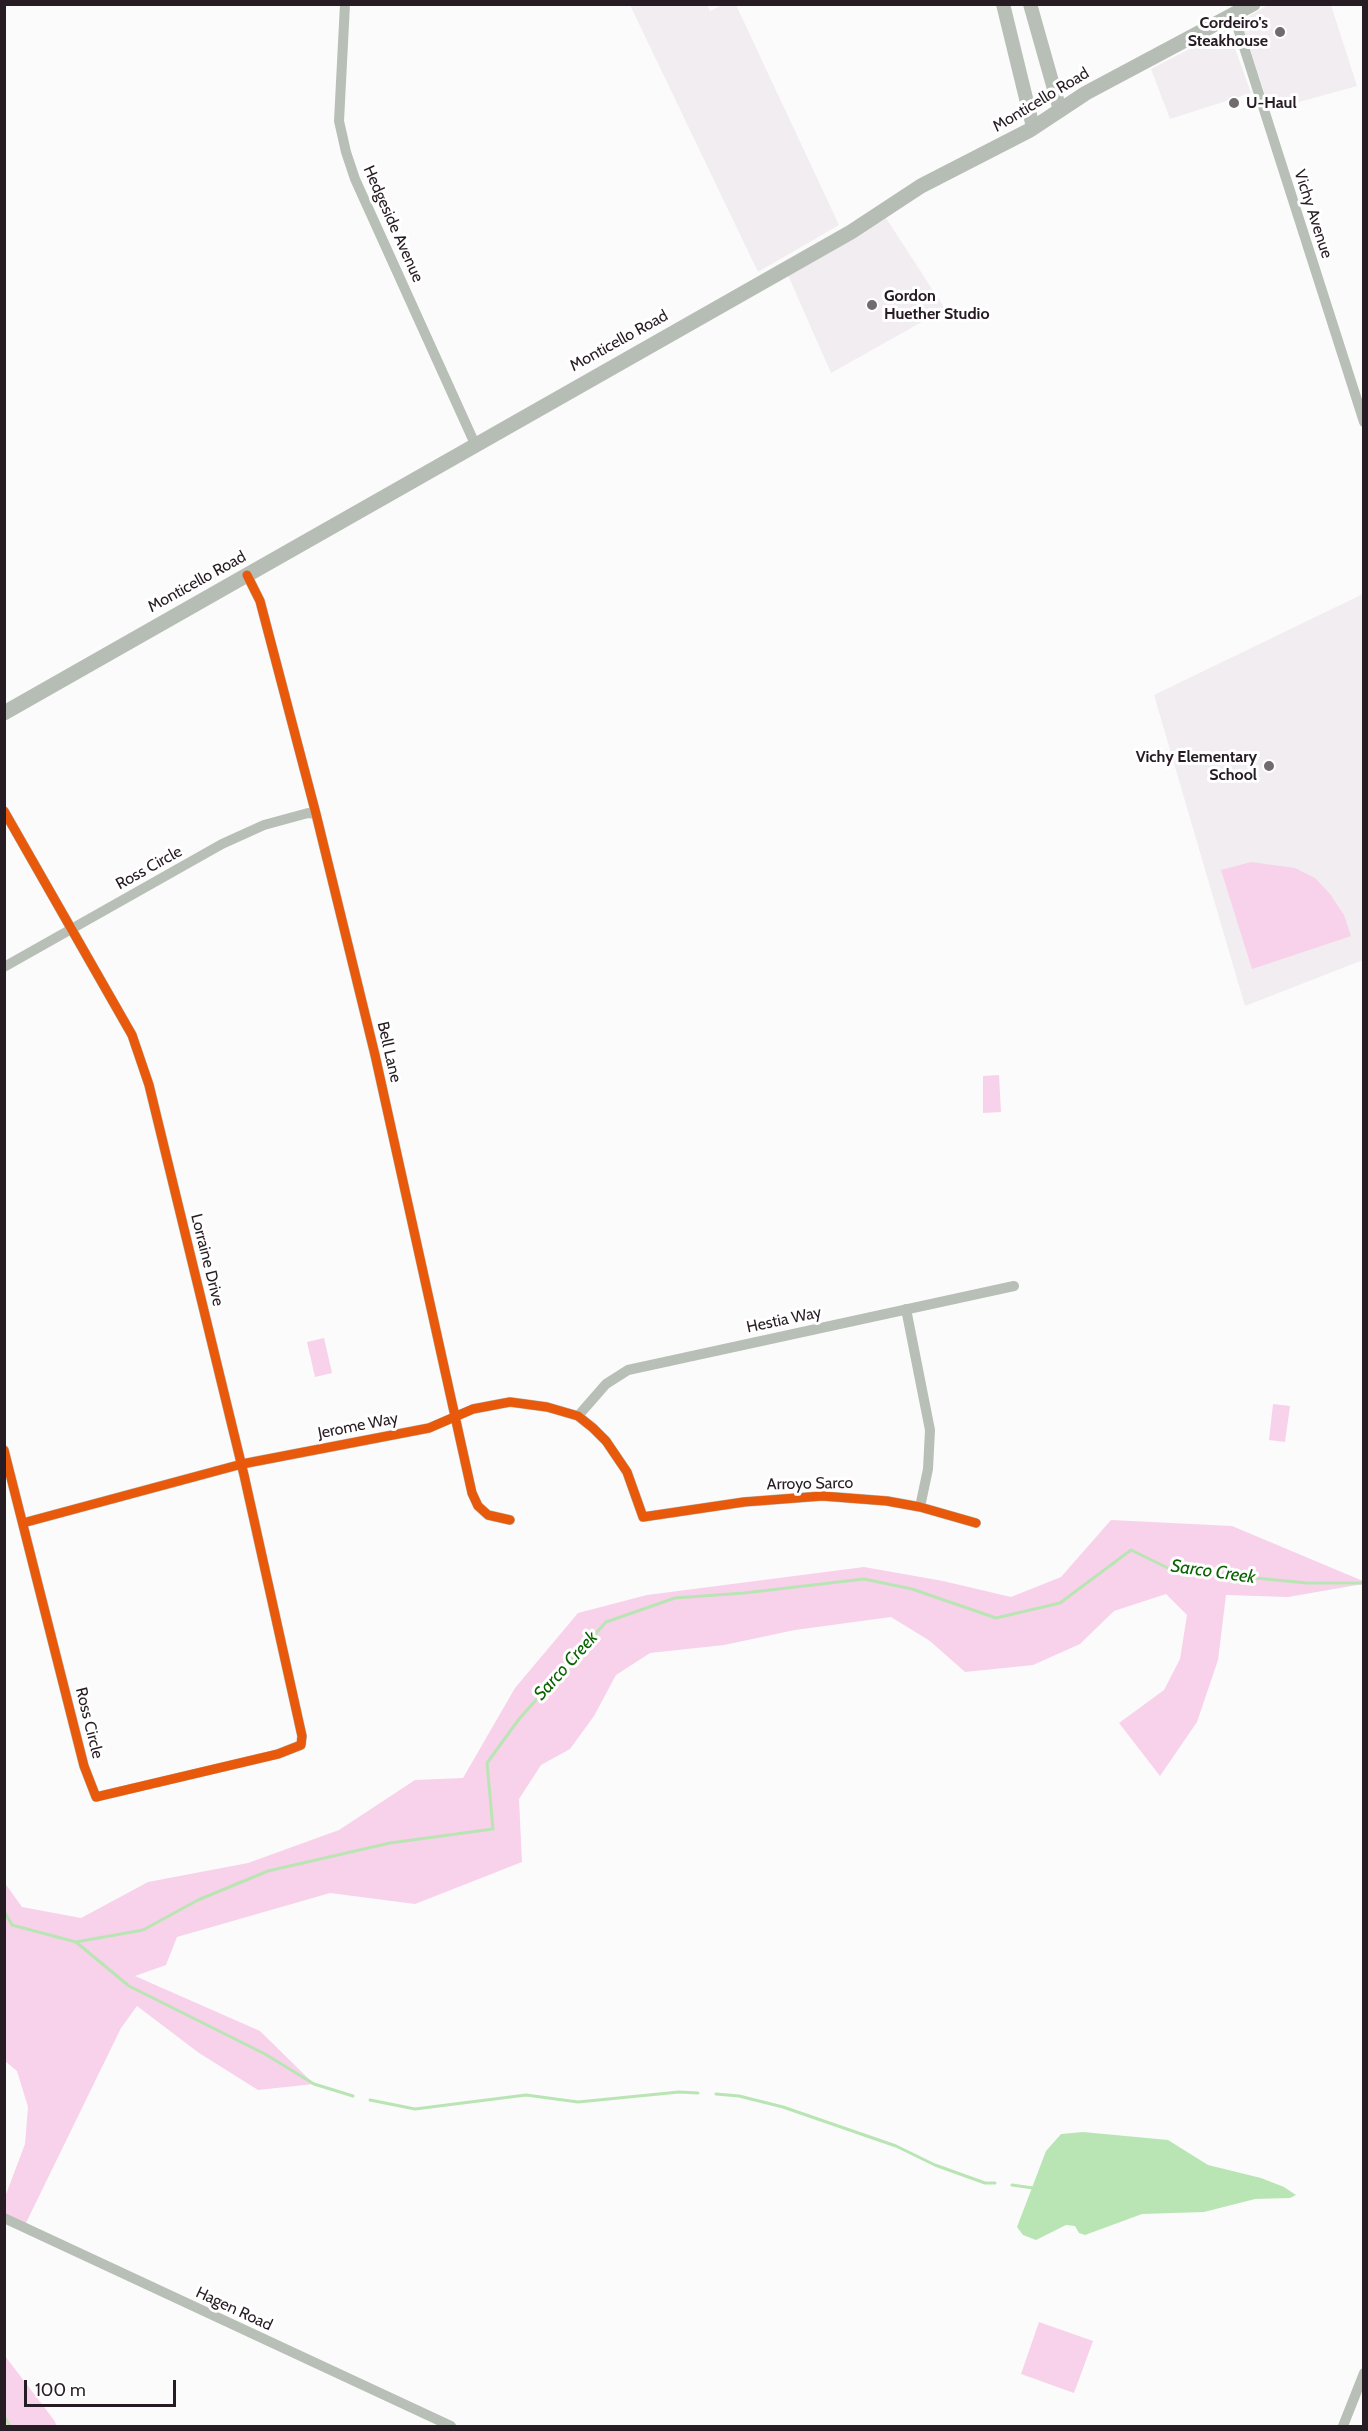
<!DOCTYPE html>
<html>
<head>
<meta charset="utf-8">
<style>
	body { margin:0 }
	#map { position:relative; width:1368px; height:2431px; overflow:hidden; background:#fbfbfb; font-family:Cabin,sans-serif }
	canvas { display:block }
	.frame { position:absolute; inset:0; border:6px solid #271c23; pointer-events:none }
	.scale { position:absolute; left:24px; top:2380px; width:152px; height:27px; box-sizing:border-box; border:3px solid #271c23; border-top:0; padding-left:8px; font-size:18px; line-height:21px; white-space:nowrap; color:#271c23; -webkit-text-stroke:4px #fff; paint-order:stroke }
</style>
</head>
<body>
<div id="map">
<canvas width="1368" height="2431"></canvas>
<div class="frame"></div>
<div class="scale">100 m</div>
</div>
<script>
const g = document.querySelector('canvas').getContext('2d');
g.lineJoin = 'round';
function paint(path, color) { g.fillStyle = color; g.fill(path, 'evenodd'); }
const toPath = rows => new Path2D(rows.map(r => 'M' + r).join(''));
function trace(path, color, width, dash) { g.strokeStyle = color; g.lineWidth = width; g.lineCap = dash ? 'butt' : 'round'; g.setLineDash(dash || []); g.stroke(path); }
function drawText(font, color, halo, rows, align = 'center') {
  g.font = font + ' Cabin,sans-serif'; g.lineWidth = 6; g.setLineDash([]); g.textBaseline = 'middle'; g.strokeStyle = halo; g.fillStyle = color; for (const [text, x, y, turn = 0] of rows) {
    g.save(); g.translate(x, y); g.rotate((+turn || 0) * Math.PI / 180); g.textAlign = isNaN(turn) ? turn : align; if (halo) g.strokeText(text, 0, 0); g.fillText(text, 0, 0); g.restore();
  }
}
paint(toPath([
	[630,5,707,5,710,11,723,5,736,5,839,225,758,272],
	[1268,5,1331,5,1357,86,1270,110,1241,21],
	[1228,29,1251,93,1170,119,1151,69],
	[886,218,945,309,831,373,787,273],
	[1363,594,1363,960,1245,1006,1154,695]
]), '#f2edf0');
paint(toPath([
	[1251,862,1295,868,1315,878,1330,894,1344,915,1351,936,1252,969,1221,870],
	[999,1075,1001,1112,983,1113,983,1076],
	[324,1338,332,1373,315,1377,307,1342],
	[1273,1404,1290,1406,1285,1442,1269,1440],
	[1111,1520,1232,1526,1363,1581,1363,1584,1288,1597,1226,1595,1218,1660,1197,1722,1160,1776,1119,1723,1164,1690,1180,1659,1187,1615,1166,1594,1114,1611,1080,1644,1033,1665,965,1672,930,1641,891,1617,795,1630,724,1645,650,1653,616,1675,594,1716,570,1749,541,1765,519,1799,522,1862,415,1904,330,1893,177,1937,166,1965,135,1976,260,2031,314,2084,258,2090,199,2053,137,2006,121,2028,24,2227,5,2218,5,2197,25,2144,28,2107,17,2071,5,2061,4,1882,22,1907,81,1918,148,1882,248,1863,339,1830,415,1780,463,1778,515,1688,578,1613,647,1595,864,1567,943,1581,1011,1597,1061,1577],
	[1039,2322,1093,2341,1074,2393,1021,2374],
	[5,2356,54,2420,57,2426,5,2426]
]), '#f8d2ea');
paint(toPath([
	[1083,2132,1168,2140,1208,2165,1261,2178,1284,2187,1296,2195,1290,2198,1255,2199,1204,2212,1142,2214,1085,2235,1079,2233,1075,2226,1066,2225,1036,2240,1023,2235,1017,2227,1046,2151,1061,2134]
]), '#b9e5b4');
trace(toPath([
	[4,1911,12,1925,76,1942,143,1930,198,1900,268,1871,390,1843,493,1829,487,1763,519,1719,606,1622,675,1598,744,1593,864,1579,912,1589,996,1618,1060,1603,1131,1550,1172,1570,1307,1583,1364,1583],
	[76,1942,129,1986,265,2054,314,2084,353,2096],
	[716,2094,739,2096,783,2107,896,2146,935,2165,985,2183,995,2183],
	[370,2100,415,2109,526,2095,578,2102,679,2092,698,2093],
	[1012,2185,1033,2188],
	[4,2416,10,2426]
]), '#b9e5b4', 3);
trace(toPath([
	[345,4,339,121,346,152,355,179,475,444],
	[1234,16,1364,422],
	[247,575,260,601,316,814,375,1055,472,1493,478,1506,488,1515,510,1520],
	[4,811,132,1035,149,1085,244,1475,302,1736,301,1745,278,1754,96,1797,84,1766,4,1450],
	[4,967,222,844,264,825,308,813,316,814],
	[906,1309,930,1430,928,1469,920,1507],
	[578,1416,606,1384,628,1370,1014,1286],
	[23,1523,242,1464,429,1428,473,1409,510,1402,547,1407,578,1416,593,1428,606,1441,627,1472,643,1517,744,1502,822,1496,887,1501,920,1507,976,1523],
	[4,2218,451,2426],
	[1343,2426,1364,2373]
]), '#b7bfb6', 10);
trace(toPath([
	[1003,4,1033,127],
	[1030,4,1060,110]
]), '#b7bfb6', 14);
trace(toPath([
	[4,713,851,232,921,186,1030,130,1086,93,1253,4]
]), '#b6bdb5', 15);
trace(toPath([
	[247,575,260,601,316,814,375,1055,472,1493,478,1506,488,1515,510,1520],
	[4,811,132,1035,149,1085,244,1475,302,1736,301,1745,278,1754,96,1797,84,1766,4,1450],
	[23,1523,242,1464,429,1428,473,1409,510,1402,547,1407,578,1416,593,1428,606,1441,627,1472,643,1517,744,1502,822,1496,887,1501,920,1507,976,1523]
]), '#e8590c', 9);
for (const [x, y, r, color] of [
	[1280,32,6,"#716a6f"],
	[1234,103,6,"#716a6f"],
	[872,305,6,"#716a6f"],
	[1269,766,6,"#716a6f"]
]) { const dot = new Path2D(); dot.arc(x, y, r, 0, 2 * Math.PI); g.fillStyle = color; g.fill(dot); trace(dot, '#fff', 2); }
drawText('bold 16px', '#271c23', '#fff', [
	["Cordeiro's",1268,23],
	["Steakhouse",1268,41],
	["U-Haul",1246,103,"left"],
	["Gordon",884,296,"left"],
	["Huether Studio",884,314,"left"],
	["Vichy Elementary",1257,757],
	["School",1257,775]
], 'right');
drawText('16px', '#271c23', '#fff', [
	["Monticello Road",1041,100,-31],
	["Vichy Avenue",1313,214,72],
	["Hedgeside Avenue",393,224,66],
	["Monticello Road",619,341,-29],
	["Monticello Road",197,582,-29],
	["Ross Circle",149,868,-29],
	["Bell Lane",389,1052,77],
	["Lorraine Drive",207,1260,76],
	["Hestia Way",784,1320,-12],
	["Jerome Way",358,1426,-11],
	["Arroyo Sarco",810,1484,-1],
	["Ross Circle",89,1723,76],
	["Hagen Road",234,2309,25]
]);
drawText('italic 18px', '#086200', '#fff', [
	["Sarco Creek",1213,1572,8],
	["Sarco Creek",566,1666,-48]
]);
</script>
</body>
</html>
